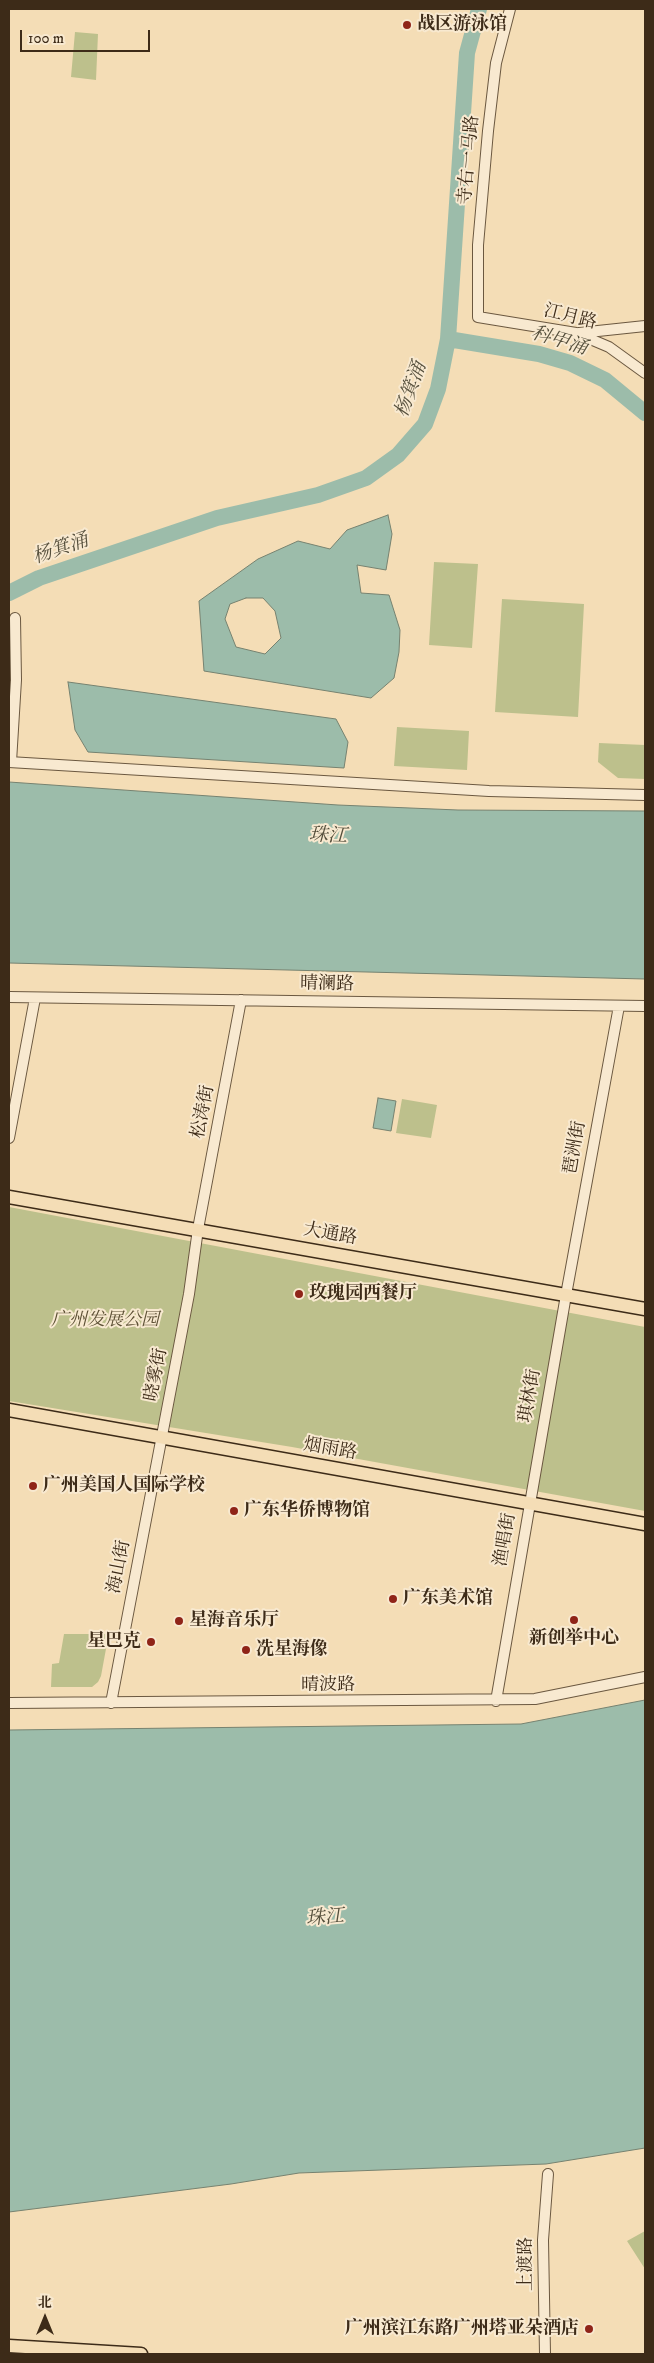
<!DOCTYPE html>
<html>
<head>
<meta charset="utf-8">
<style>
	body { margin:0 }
	#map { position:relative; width:654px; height:2363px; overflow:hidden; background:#f4ddb6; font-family:"IM FELL DW Pica","Noto Serif SC",serif }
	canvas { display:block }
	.frame { position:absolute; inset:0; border:10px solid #3d2b18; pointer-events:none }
	.north { position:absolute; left:20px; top:2293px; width:50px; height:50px; -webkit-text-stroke:4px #f8e9d0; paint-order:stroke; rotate:0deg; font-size:14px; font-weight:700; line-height:20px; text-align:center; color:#3d2b18 }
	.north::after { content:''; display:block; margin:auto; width:18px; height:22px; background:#3d2b18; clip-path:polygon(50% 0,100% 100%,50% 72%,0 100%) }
	.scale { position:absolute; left:20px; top:30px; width:130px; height:22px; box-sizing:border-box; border:2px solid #3d2b18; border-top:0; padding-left:6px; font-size:15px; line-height:18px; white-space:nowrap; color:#3d2b18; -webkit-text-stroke:4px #f8e9d0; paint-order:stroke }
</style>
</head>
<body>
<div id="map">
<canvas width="654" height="2363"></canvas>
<div class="frame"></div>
<div class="north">北</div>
<div class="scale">100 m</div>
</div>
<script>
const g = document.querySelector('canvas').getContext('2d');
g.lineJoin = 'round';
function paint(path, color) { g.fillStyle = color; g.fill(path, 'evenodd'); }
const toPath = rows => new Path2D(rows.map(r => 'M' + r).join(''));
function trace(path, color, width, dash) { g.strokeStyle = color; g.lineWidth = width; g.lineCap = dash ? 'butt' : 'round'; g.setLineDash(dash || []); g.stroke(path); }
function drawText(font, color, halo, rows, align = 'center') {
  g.font = font + ' "IM FELL DW Pica","Noto Serif SC",serif'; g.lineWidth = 4; g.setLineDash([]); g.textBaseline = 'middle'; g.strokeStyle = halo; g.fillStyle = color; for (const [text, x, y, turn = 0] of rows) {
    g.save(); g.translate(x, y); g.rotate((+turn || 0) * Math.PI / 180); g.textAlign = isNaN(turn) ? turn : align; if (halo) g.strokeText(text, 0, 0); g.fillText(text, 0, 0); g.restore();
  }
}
paint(toPath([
	[75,32,98,34,96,80,71,77],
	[434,562,478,564,472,648,429,645],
	[502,599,584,604,578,717,495,712],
	[397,727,469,731,467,770,394,766],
	[599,743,645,745,645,779,618,778,598,762],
	[402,1099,437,1105,431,1138,396,1133],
	[9,1207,645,1327,645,1511,292,1447,9,1401],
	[64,1634,106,1634,108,1638,101,1676,98,1682,92,1687,51,1687,52,1664,59,1663],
	[645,2231,645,2269,627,2241]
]), '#bdc08c');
const water = toPath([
	[388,515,392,534,386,570,357,565,361,593,389,595,400,630,399,652,394,678,371,698,204,671,199,601,258,559,298,541,330,549,347,530,388,515],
	[246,598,263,598,275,611,281,638,265,654,236,647,225,619,230,604,246,598],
	[68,682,336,719,348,742,344,768,88,752,75,730,68,682],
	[9,782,338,805,458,810,645,811,645,979,9,963,9,782],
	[378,1098,396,1101,391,1131,373,1128,378,1098],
	[645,1700,645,2148,546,2164,299,2173,231,2184,9,2212,9,1730,521,1724,645,1700]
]);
paint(water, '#9cbcaa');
trace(water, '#768270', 1);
trace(toPath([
	[448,339,539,354,570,363,605,380,645,413],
	[9,593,39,578,217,518,318,495,366,478,398,455,425,424,438,389,448,339,467,53,479,9]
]), '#9cbcaa', 16);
const minor = toPath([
	[510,9,496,63,488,131,478,245,478,317,576,333,609,347,645,373],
	[579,333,645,326],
	[9,762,489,791,645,795],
	[11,762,16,680,15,618],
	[9,997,645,1006],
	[9,1138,35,998],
	[496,1701,566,1295,619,1006],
	[9,1703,535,1699,645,1677],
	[111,1703,189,1294,198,1229,241,1000],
	[545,2354,543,2240,548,2174]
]);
const major = toPath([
	[9,1197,645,1309],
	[9,1410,645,1524],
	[9,2346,141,2354]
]);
trace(minor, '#6b5840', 12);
trace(major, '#3d2b18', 15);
trace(minor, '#f8e9d0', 10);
trace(major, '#f4ddb6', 12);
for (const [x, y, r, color] of [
	[407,25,5,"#8f2418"],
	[299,1294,5,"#8f2418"],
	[33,1486,5,"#8f2418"],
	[234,1511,5,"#8f2418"],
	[393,1599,5,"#8f2418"],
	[574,1620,5,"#8f2418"],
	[179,1621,5,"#8f2418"],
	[151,1642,5,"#8f2418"],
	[246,1650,5,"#8f2418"],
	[589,2329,5,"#8f2418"]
]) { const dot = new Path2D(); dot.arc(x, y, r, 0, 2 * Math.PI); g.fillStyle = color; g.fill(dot); trace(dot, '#f8e9d0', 2); }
drawText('bold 18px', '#3d2b18', '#f8e9d0', [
	["战区游泳馆",417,25],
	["玫瑰园西餐厅",309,1294],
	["广州美国人国际学校",43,1486],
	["广东华侨博物馆",244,1511],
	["广东美术馆",403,1599],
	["星海音乐厅",189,1621],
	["新创举中心",574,1639,"center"],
	["星巴克",141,1642,"right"],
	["冼星海像",256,1650],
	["广州滨江东路广州塔亚朵酒店",579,2329,"right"]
], 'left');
drawText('18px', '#3d2b18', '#f8e9d0', [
	["寺右一马路",470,160,-85],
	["江月路",570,318,14],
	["晴澜路",327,985,1],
	["松涛街",204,1112,-79],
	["琶洲街",576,1148,-80],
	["大通路",330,1235,10],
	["晓雾街",157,1375,-79],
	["琪林街",531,1396,-80],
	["烟雨路",330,1450,10],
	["渔唱街",506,1540,-80],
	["海山街",120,1567,-79],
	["晴波路",328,1686],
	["上渡路",527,2264,-90]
]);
drawText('italic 18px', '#5d5035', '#f8e9d0', [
	["广州发展公园",105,1321]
]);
drawText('italic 19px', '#554f3c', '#f8e9d0', [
	["科甲涌",559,342,17],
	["杨箕涌",412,390,-70],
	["杨箕涌",61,550,-19],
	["珠江",328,837,2],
	["珠江",325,1919,-5]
]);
</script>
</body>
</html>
